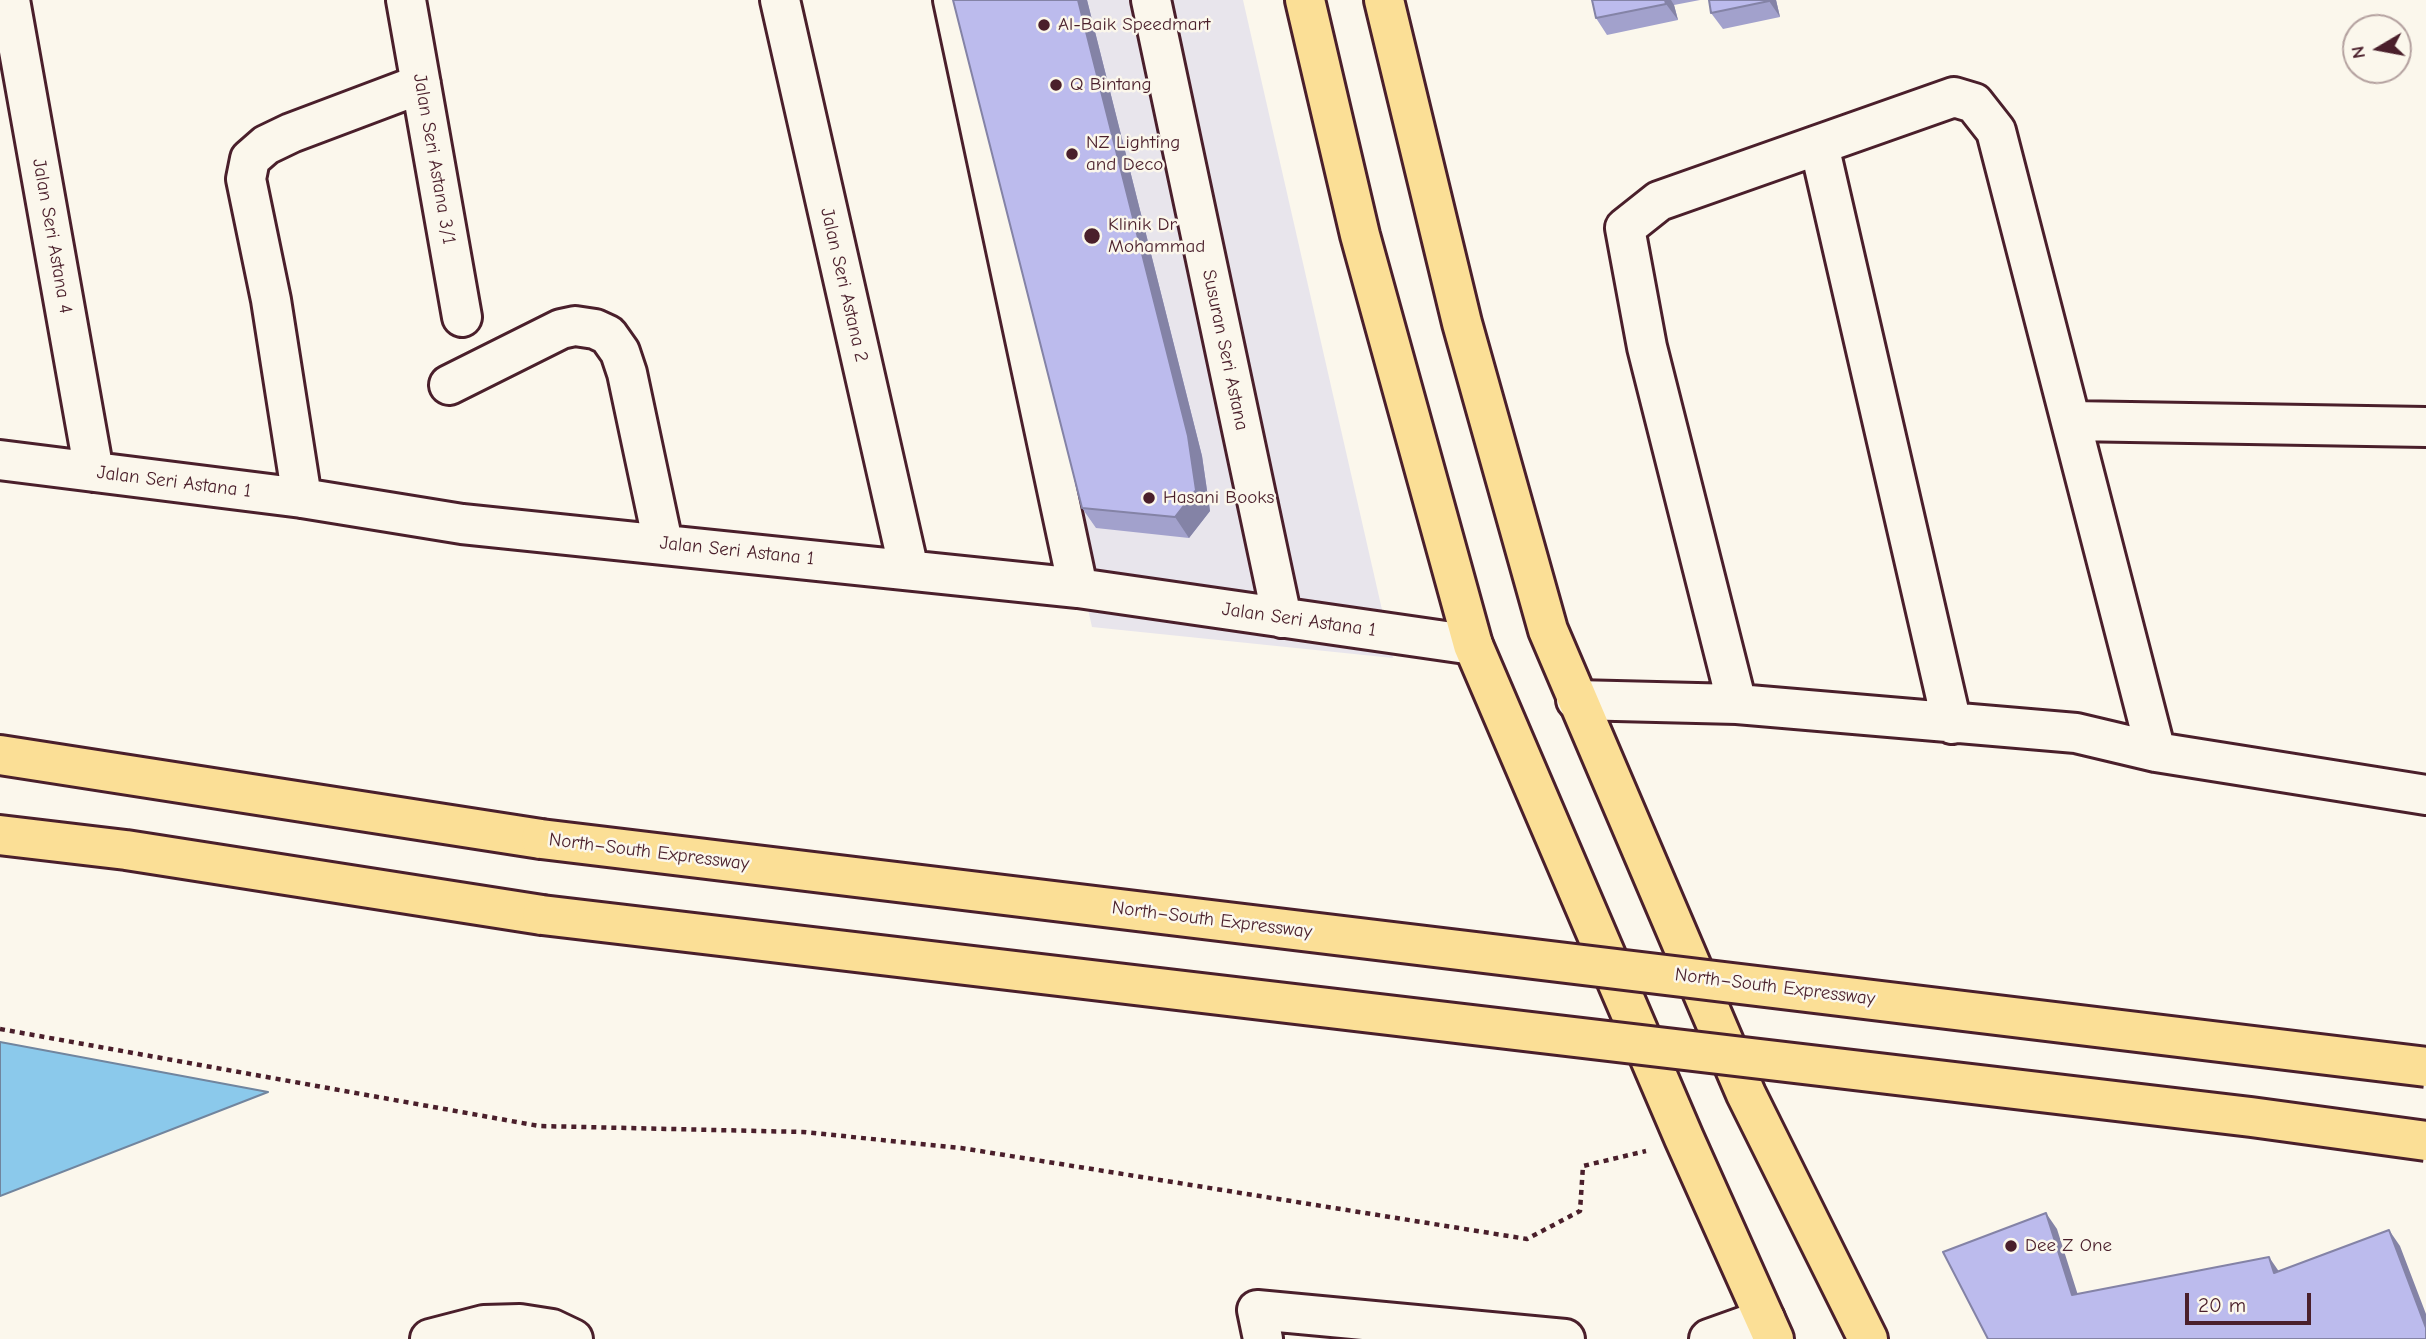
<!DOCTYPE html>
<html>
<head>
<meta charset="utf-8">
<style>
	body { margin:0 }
	#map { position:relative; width:2426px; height:1339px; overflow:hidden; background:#fbf7ec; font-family:"Comic Neue",sans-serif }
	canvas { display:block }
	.north { position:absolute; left:2342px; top:14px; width:70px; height:70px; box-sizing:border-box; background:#fbf7ec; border:2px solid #b4a19f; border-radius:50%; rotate:260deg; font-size:19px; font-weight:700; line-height:28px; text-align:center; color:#4a1f2b }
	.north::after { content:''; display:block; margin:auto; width:24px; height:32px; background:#4a1f2b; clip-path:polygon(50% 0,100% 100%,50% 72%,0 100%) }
	.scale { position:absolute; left:2185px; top:1293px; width:126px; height:32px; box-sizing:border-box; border:4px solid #4a1f2b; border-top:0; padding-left:9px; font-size:21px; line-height:24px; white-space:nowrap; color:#4a1f2b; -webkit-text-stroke:5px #fbf7ec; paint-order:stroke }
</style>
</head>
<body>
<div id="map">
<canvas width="2426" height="1339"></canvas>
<div class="north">N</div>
<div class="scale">20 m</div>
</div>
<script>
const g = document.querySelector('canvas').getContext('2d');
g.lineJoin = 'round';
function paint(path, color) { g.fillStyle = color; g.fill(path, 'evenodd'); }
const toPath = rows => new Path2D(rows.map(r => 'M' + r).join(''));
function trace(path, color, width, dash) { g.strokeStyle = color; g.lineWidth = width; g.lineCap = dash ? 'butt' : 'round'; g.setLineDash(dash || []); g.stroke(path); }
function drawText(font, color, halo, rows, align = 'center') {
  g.font = font + ' "Comic Neue",sans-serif'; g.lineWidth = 5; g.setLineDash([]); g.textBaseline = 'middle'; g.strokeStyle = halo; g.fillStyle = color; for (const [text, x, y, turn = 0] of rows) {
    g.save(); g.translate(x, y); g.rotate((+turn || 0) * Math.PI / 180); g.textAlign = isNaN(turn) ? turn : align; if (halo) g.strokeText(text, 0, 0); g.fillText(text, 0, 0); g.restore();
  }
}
paint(toPath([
	[951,0,1243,0,1393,658,1092,627]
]), '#e8e5ec');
const water = toPath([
	[0,1042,268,1092,0,1196,0,1042]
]);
paint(water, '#8bc9eb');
trace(water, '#71859e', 2);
const minor = toPath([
	[10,0,94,472],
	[406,0,462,317],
	[780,0,909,570],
	[953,0,1078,588],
	[1151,0,1282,618],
	[1819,145,1952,724],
	[449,385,561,329,575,326,595,329,608,335,620,352,627,373,663,543],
	[2071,421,2426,427],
	[0,460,302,498,462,524,1078,588,1473,645],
	[302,498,271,300,246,179,250,159,266,145,291,133,421,84],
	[1576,700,1737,704,2076,733,2156,752,2426,795],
	[1737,704,1647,347,1625,228,1659,201,1954,97,1974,103,1996,131,2156,752],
	[430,1339,484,1325,520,1324,552,1329,573,1339],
	[1263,1339,1257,1310,1565,1339],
	[1709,1339,1765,1319]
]);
const highway = toPath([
	[1305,0,1360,235,1473,645,1684,1138,1774,1339],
	[1384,0,1462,323,1548,630,1746,1094,1868,1339],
	[0,755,541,839],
	[0,835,126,850,542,915]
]);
trace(minor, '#4a1f2b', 44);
trace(highway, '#4a1f2b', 44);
trace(toPath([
	[0,1029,539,1126,803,1132,961,1148,1527,1239,1580,1211,1583,1166,1646,1151]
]), '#4a1f2b', 4.5, [5, 5]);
trace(minor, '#fbf7ec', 38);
trace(highway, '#fbdf96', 38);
const highwayBridge = toPath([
	[541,839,2426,1067],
	[542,915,2251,1117,2426,1141]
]);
trace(highwayBridge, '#4a1f2b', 44, []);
trace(highwayBridge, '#fbdf96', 38);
paint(toPath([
	[1087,0,1202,456,1210,511,1189,538,1096,528,1082,508],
	[1592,0,1700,0,1674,5,1678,20,1607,35,1596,18],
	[1709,0,1776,0,1780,17,1723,29,1711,13]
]), '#a2a1cc');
paint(toPath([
	[1078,0,1087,0,1202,456,1210,511,1189,538,1175,517],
	[1665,0,1671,0,1674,5,1678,20,1666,4],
	[1768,0,1776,0,1780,17,1769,1],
	[2046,1213,2057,1229,2083,1311,2072,1295],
	[2389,1230,2400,1246,2426,1314,2426,1328],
	[2269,1257,2280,1273,2274,1273]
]), '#8483a6');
const building = toPath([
	[953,0,1078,0,1188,436,1196,490,1175,517,1082,508,953,0],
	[1592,0,1665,0,1666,4,1596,18,1592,0],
	[1709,0,1768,0,1769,1,1711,13,1709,0],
	[2046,1213,2072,1295,2269,1257,2274,1273,2389,1230,2426,1328,2426,1339,1988,1339,1943,1252,2046,1213]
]);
paint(building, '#bcbbed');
trace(building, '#8483a6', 2);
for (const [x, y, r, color] of [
	[1044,25,7,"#4a1f2b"],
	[1056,85,7,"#4a1f2b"],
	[1072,154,7,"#4a1f2b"],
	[1092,236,9,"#4a1f2b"],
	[1149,498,7,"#4a1f2b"],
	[2011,1246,7,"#4a1f2b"]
]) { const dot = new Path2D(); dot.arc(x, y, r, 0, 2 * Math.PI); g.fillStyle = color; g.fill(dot); trace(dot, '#fbf7ec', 2.5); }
drawText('19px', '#4a1f2b', '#fbf7ec', [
	["Al-Baik Speedmart",1058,25],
	["Q Bintang",1070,85],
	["NZ Lighting",1086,143],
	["and Deco",1086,165],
	["Klinik Dr",1108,225],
	["Mohammad",1108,247],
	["Hasani Books",1163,498],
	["Dee Z One",2025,1246]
], 'left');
drawText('19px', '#4a1f2b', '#fbf7ec', [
	["Jalan Seri Astana 3/1",434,159,80],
	["Jalan Seri Astana 4",52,236,80],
	["Jalan Seri Astana 2",844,285,77],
	["Susuran Seri Astana",1225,350,78],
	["Jalan Seri Astana 1",174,482,7],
	["Jalan Seri Astana 1",737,551,6],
	["Jalan Seri Astana 1",1299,620,8],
	["North–South Expressway",649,852,7],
	["North–South Expressway",1212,920,7],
	["North–South Expressway",1775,987,7]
]);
</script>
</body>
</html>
